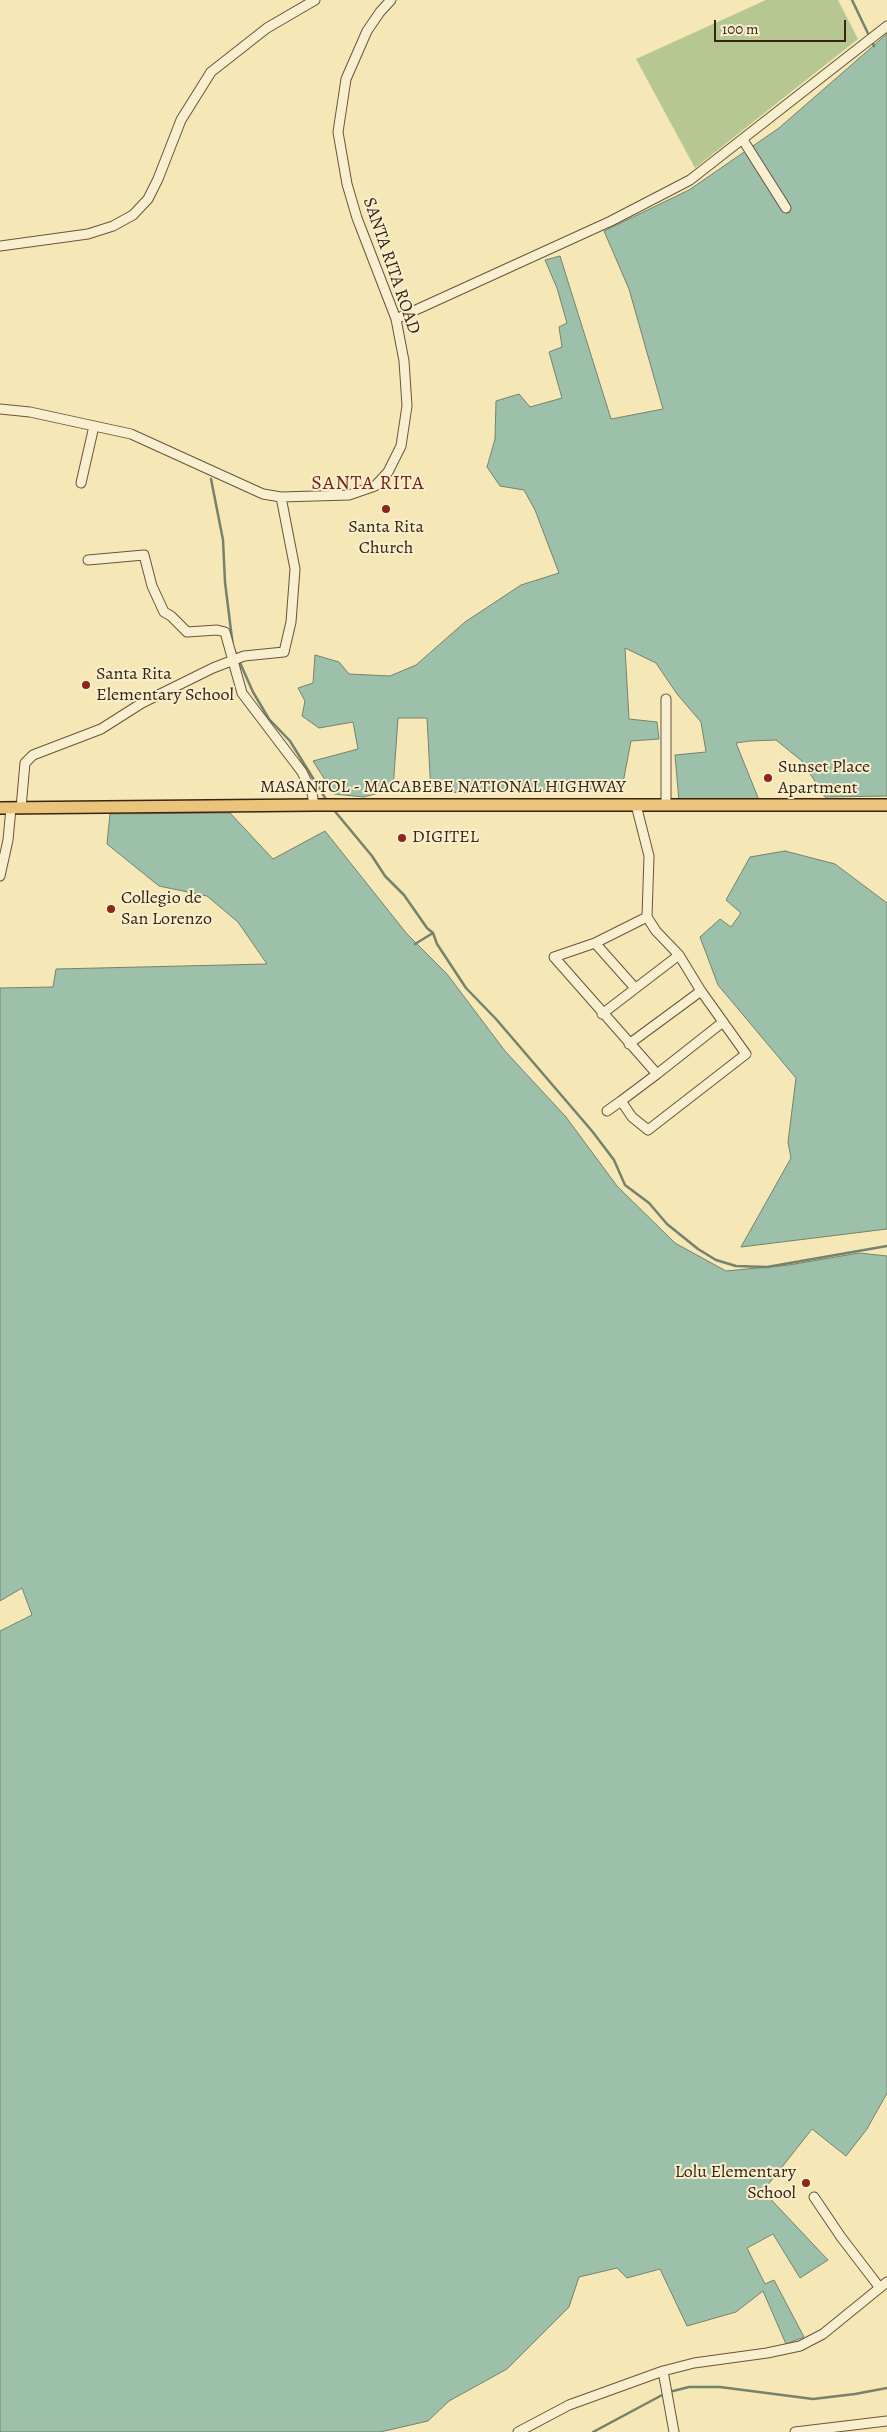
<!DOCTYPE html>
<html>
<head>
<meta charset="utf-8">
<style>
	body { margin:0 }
	#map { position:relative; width:887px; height:2432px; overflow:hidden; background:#f5e7b6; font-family:Alegreya,serif }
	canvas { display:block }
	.scale { position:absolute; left:714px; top:20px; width:132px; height:22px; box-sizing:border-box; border:2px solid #3a240f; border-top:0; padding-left:6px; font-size:15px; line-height:18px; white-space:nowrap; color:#3a240f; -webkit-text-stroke:4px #f8efd0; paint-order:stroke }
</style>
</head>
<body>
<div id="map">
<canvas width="887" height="2432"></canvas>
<div class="scale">100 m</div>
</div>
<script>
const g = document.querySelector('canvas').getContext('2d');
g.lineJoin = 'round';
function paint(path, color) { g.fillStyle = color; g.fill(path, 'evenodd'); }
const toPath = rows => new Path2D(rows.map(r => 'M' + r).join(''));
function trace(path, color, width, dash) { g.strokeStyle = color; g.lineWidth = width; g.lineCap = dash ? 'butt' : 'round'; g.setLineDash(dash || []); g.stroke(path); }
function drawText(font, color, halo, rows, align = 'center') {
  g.font = font + ' Alegreya,serif'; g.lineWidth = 4; g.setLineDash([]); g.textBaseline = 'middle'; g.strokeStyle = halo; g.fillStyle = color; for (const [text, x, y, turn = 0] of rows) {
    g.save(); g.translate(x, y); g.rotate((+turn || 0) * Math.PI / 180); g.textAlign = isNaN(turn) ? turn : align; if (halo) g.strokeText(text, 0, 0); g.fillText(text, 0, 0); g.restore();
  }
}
paint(toPath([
	[766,0,838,0,858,39,695,168,636,59]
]), '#b6c792');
const water = toPath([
	[887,34,887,796,825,797,802,761,776,740,750,741,736,743,759,800,679,801,675,755,706,752,701,722,677,694,656,663,625,648,629,719,657,722,659,739,631,741,622,788,431,793,427,718,398,718,393,789,364,797,334,794,313,761,358,749,353,722,319,728,302,716,305,701,298,688,313,683,315,655,339,662,349,674,390,676,416,665,465,622,521,585,559,573,535,510,524,490,500,486,487,467,495,439,496,401,519,394,530,407,562,398,549,352,562,347,559,327,567,323,557,288,545,260,560,256,611,419,663,409,629,289,604,231,689,190,779,128,887,34],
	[230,813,273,859,325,831,407,934,447,974,505,1051,566,1117,617,1186,675,1243,726,1271,789,1265,859,1253,887,1256,887,2093,867,2129,846,2156,812,2129,763,2191,828,2260,800,2278,773,2234,747,2248,765,2284,774,2280,804,2337,786,2344,763,2291,736,2312,687,2326,660,2269,627,2278,617,2268,579,2277,569,2307,507,2369,449,2401,428,2421,380,2432,0,2432,0,1631,32,1615,22,1588,0,1601,0,988,53,987,56,969,267,964,238,922,207,896,159,886,107,844,110,814,230,813],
	[785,851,835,864,887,903,887,1229,741,1247,791,1158,788,1142,796,1078,718,985,700,937,720,919,731,927,741,913,726,900,750,857,785,851]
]);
paint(water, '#9dc0aa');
trace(water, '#75826c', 1);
trace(toPath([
	[852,0,874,46],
	[211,479,223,540,225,582,233,647,253,692,269,719,290,741,327,801],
	[333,809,372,856,385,876,404,895,427,928,433,933,437,944,466,988,496,1019,592,1131,614,1160,625,1185,649,1203,667,1224,698,1249,716,1260,736,1266,767,1267,887,1246],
	[415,944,433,933],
	[669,2392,689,2387,720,2387,813,2399,855,2394,887,2388],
	[593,2432,664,2394]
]), '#75826c', 2.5);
const minor = toPath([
	[743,140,786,208],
	[0,246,88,234,113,226,133,215,148,199,158,179,181,120,211,72,267,28,315,0],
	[396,319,611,221,690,180,887,26],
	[0,409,30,412,131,434,263,494,281,497,349,495,375,486,388,472,401,446,407,406,404,361,396,319,357,218,347,184,338,132,346,79,367,31,380,12,391,0],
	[81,483,94,426],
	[88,560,144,555,152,586,164,612,171,616,187,632,217,630,225,632,242,693,302,772,312,793,314,805],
	[666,699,666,805],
	[636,805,649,856,647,917,656,931,679,955,701,991,746,1054,648,1130,632,1117,621,1101,657,1074,554,957,595,943,647,917],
	[21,808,25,763,33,755,101,729,142,703,213,668,244,656,284,652,291,622,295,569,281,497],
	[0,876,8,840,11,808],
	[595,943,635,988],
	[602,1014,679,955],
	[629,1044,701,991],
	[657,1074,723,1022],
	[607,1111,621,1101],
	[814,2197,841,2237,880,2288],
	[663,2371,674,2432],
	[518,2432,569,2405,663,2371,694,2363,767,2353,800,2346,823,2334,887,2282],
	[795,2432,887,2421]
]);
const major = toPath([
	[0,808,314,805,887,805]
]);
trace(minor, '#695539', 11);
trace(major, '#3a240f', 14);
trace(minor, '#f8efd0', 9);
trace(major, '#eac47b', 11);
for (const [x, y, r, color] of [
	[386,509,5,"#8f2418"],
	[86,685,5,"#8f2418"],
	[768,778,5,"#8f2418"],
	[402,838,5,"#8f2418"],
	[111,909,5,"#8f2418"],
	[806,2183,5,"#8f2418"]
]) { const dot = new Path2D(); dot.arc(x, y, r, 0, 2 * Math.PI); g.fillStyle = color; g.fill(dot); trace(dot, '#f8efd0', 2); }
drawText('18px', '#3a240f', '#f8efd0', [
	["SANTA RITA ROAD",391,266,71],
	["MASANTOL - MACABEBE NATIONAL HIGHWAY",443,788]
]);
drawText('18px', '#3a240f', '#f8efd0', [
	["Santa Rita",386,528,"center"],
	["Church",386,549,"center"],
	["Santa Rita",96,675],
	["Elementary School",96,696],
	["Sunset Place",778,768],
	["Apartment",778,789],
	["DIGITEL",412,838],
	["Collegio de",121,899],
	["San Lorenzo",121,920],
	["Lolu Elementary",796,2173,"right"],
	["School",796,2194,"right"]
], 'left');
g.letterSpacing = '1px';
drawText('20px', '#7a1f14', '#f8efd0', [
	["SANTA RITA",368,484]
]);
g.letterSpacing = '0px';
</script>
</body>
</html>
